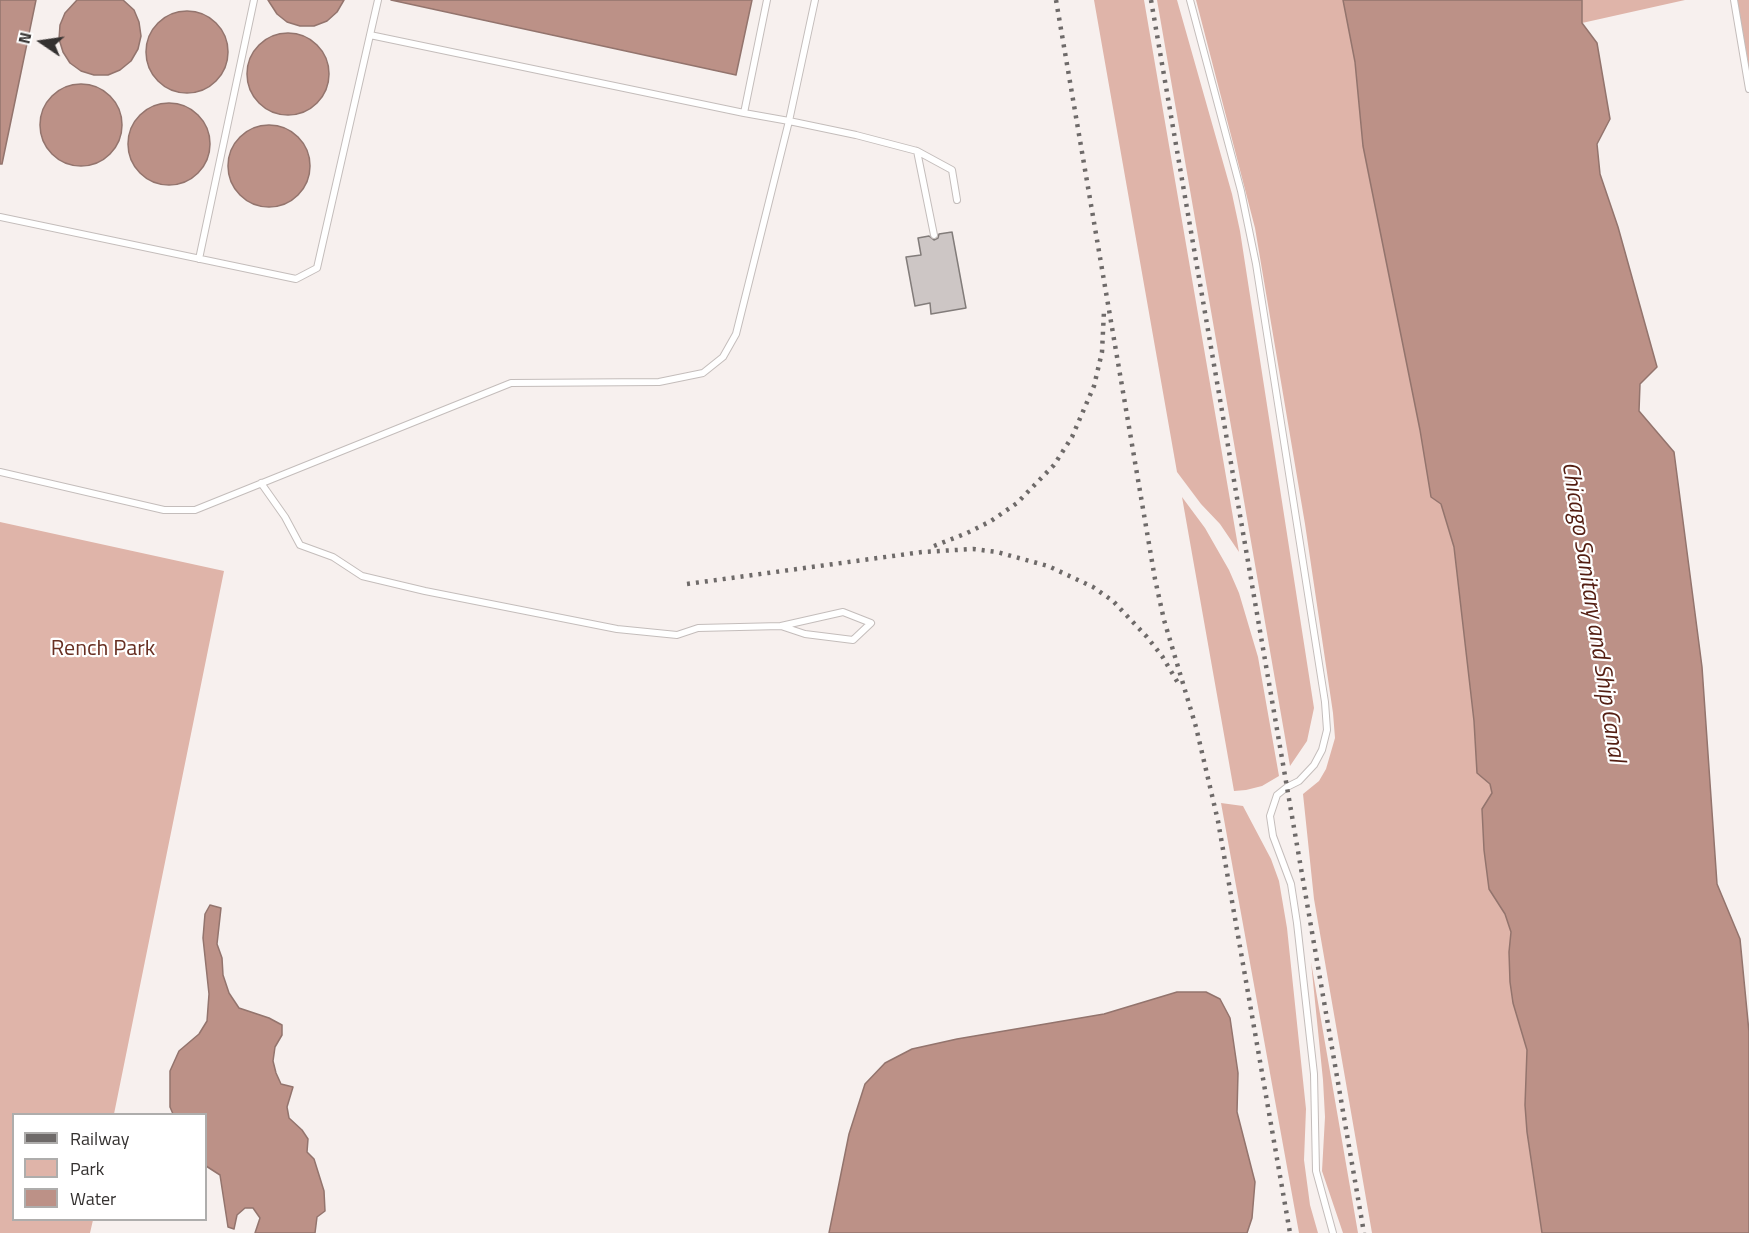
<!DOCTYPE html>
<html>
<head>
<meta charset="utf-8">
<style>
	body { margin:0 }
	#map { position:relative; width:1749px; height:1233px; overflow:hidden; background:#f7f0ee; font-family:"Titillium Web",sans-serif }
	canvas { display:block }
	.legend { position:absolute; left:12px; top:1113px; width:195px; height:108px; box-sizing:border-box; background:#fff; border:2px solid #aeadac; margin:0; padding:8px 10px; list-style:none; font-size:18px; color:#343130 }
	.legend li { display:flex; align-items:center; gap:12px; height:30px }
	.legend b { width:30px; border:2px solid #aeadac }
	.north { position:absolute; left:12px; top:12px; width:60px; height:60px; -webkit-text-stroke:4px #fff; paint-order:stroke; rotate:283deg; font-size:16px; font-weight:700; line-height:24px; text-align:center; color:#343130 }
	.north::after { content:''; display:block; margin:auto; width:21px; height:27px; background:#343130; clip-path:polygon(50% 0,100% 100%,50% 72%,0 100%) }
</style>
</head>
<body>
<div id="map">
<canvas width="1749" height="1233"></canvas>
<ul class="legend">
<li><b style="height:8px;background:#6e6a69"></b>Railway</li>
<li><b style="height:16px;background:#dfb4a9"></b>Park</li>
<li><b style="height:16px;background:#bc9187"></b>Water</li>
</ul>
<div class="north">N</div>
</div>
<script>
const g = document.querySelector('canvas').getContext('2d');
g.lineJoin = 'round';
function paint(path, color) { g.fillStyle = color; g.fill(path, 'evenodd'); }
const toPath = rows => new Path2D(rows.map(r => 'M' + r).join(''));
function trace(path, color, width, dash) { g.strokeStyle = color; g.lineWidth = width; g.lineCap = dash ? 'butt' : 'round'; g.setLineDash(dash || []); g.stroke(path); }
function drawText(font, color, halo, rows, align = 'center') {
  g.font = font + ' "Titillium Web",sans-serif'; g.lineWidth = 4.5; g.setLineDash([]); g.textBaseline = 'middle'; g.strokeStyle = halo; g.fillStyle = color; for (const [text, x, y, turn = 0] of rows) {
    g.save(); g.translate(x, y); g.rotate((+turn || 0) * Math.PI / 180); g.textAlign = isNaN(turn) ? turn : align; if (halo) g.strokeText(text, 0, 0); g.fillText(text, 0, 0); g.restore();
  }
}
paint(toPath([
	[1094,0,1144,0,1239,552,1220,524,1201,504,1177,472],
	[1157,0,1177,0,1232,194,1240,231,1314,708,1307,741,1290,766],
	[1196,0,1343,0,1355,62,1363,146,1420,430,1431,497,1441,504,1454,547,1474,721,1477,772,1490,784,1492,793,1482,809,1484,850,1489,889,1505,914,1511,932,1509,952,1513,1003,1527,1050,1525,1105,1527,1132,1542,1233,1372,1233,1314,899,1303,794,1319,781,1326,769,1335,738,1333,713,1305,524,1255,228],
	[1582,0,1685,0,1582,23],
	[1737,0,1749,0,1749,69,1744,39],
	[1182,497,1205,528,1229,570,1239,593,1258,657,1279,776,1262,786,1246,790,1234,791],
	[0,522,224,571,114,1114,14,1114,14,1220,93,1220,90,1233,0,1233],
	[1221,803,1243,806,1271,859,1279,881,1287,928,1306,1109,1304,1160,1310,1205,1318,1233,1299,1233],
	[1311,962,1358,1233,1343,1233,1322,1171,1325,1117,1323,1080]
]), '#dfb4a9');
const water = toPath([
	[0,0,36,0,2,164,0,164,0,0],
	[77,0,123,0,134,10,139,22,141,36,138,49,131,61,120,70,108,75,94,75,81,71,70,63,63,52,59,39,60,25,65,13,77,0],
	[268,0,344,0,337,12,327,21,314,26,300,26,287,22,277,14,268,0],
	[391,0,752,0,736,75,391,0],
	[1343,0,1582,0,1582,23,1597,43,1610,119,1597,144,1600,174,1618,227,1657,367,1640,384,1639,411,1674,452,1702,667,1717,884,1740,939,1749,1032,1749,1233,1542,1233,1527,1132,1525,1105,1527,1050,1513,1003,1510,982,1509,952,1511,932,1505,914,1489,889,1484,850,1482,809,1492,793,1490,784,1477,773,1474,721,1454,547,1441,504,1431,497,1420,430,1363,146,1355,62,1343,0],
	'146 52a41 41 0 1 1 82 0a41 41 0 1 1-82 0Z',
	'247 74a41 41 0 1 1 82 0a41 41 0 1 1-82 0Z',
	'40 125a41 41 0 1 1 82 0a41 41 0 1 1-82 0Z',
	'128 144a41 41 0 1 1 82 0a41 41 0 1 1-82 0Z',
	'228 166a41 41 0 1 1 82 0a41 41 0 1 1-82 0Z',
	[210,905,221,908,217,944,222,958,223,975,229,993,239,1008,269,1018,282,1025,282,1035,275,1047,273,1061,276,1073,281,1084,293,1087,287,1107,289,1118,302,1130,308,1139,307,1152,314,1159,324,1191,325,1211,317,1217,315,1233,255,1233,260,1218,253,1208,245,1208,237,1215,234,1229,228,1227,220,1175,206,1166,206,1114,173,1114,170,1107,170,1071,179,1051,199,1034,207,1021,209,994,203,938,205,914,210,905],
	[1177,992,1206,992,1220,999,1230,1018,1238,1073,1237,1112,1255,1182,1252,1218,1247,1233,829,1233,849,1134,865,1084,885,1063,912,1049,957,1039,1104,1014,1177,992]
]);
paint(water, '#bc9187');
trace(water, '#93746d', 1.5);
const building = toPath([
	[952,232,966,308,931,314,930,303,915,306,906,257,921,255,918,238,929,236,934,240,938,238,939,234,952,232]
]);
paint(building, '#cdc6c5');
trace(building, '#827c7a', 1.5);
const service = toPath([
	[1190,0,1241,191,1256,264,1325,702,1327,730,1322,750,1314,765,1299,781,1287,787,1277,795,1270,816,1273,836,1291,884,1297,923,1314,1074,1316,1171,1333,1233],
	[1734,0,1749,89],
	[370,35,378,0],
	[744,113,789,121,815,0],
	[917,151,952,170,957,200],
	[0,217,296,279,317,268,370,35,744,113,767,0],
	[199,259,254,0],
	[0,472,164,510,195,510,511,383,659,382,703,373,723,357,736,334,789,121,856,135,917,151,934,235],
	[261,483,285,517,300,545,333,557,362,576,425,591,617,629,677,635,698,628,781,626,805,634,853,640,871,623,843,612,781,626]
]);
trace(service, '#c4bdbb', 8);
trace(service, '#fff', 6);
trace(toPath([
	[1056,0,1155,579,1164,620,1196,727,1218,821,1290,1233],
	[1151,0,1364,1233],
	[934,546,967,533,991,521,1017,503,1054,465,1072,437,1094,386,1102,352,1104,311],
	[687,584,922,552,973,549,997,552,1048,566,1093,587,1113,601,1147,637,1162,656,1178,683]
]), '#6e6a69', 4.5, [3, 6]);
drawText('22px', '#683023', '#fff', [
	["Rench Park",103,650]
]);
drawText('italic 24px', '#531d11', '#fff', [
	["Chicago Sanitary and Ship Canal",1592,612,81]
]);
</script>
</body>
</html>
